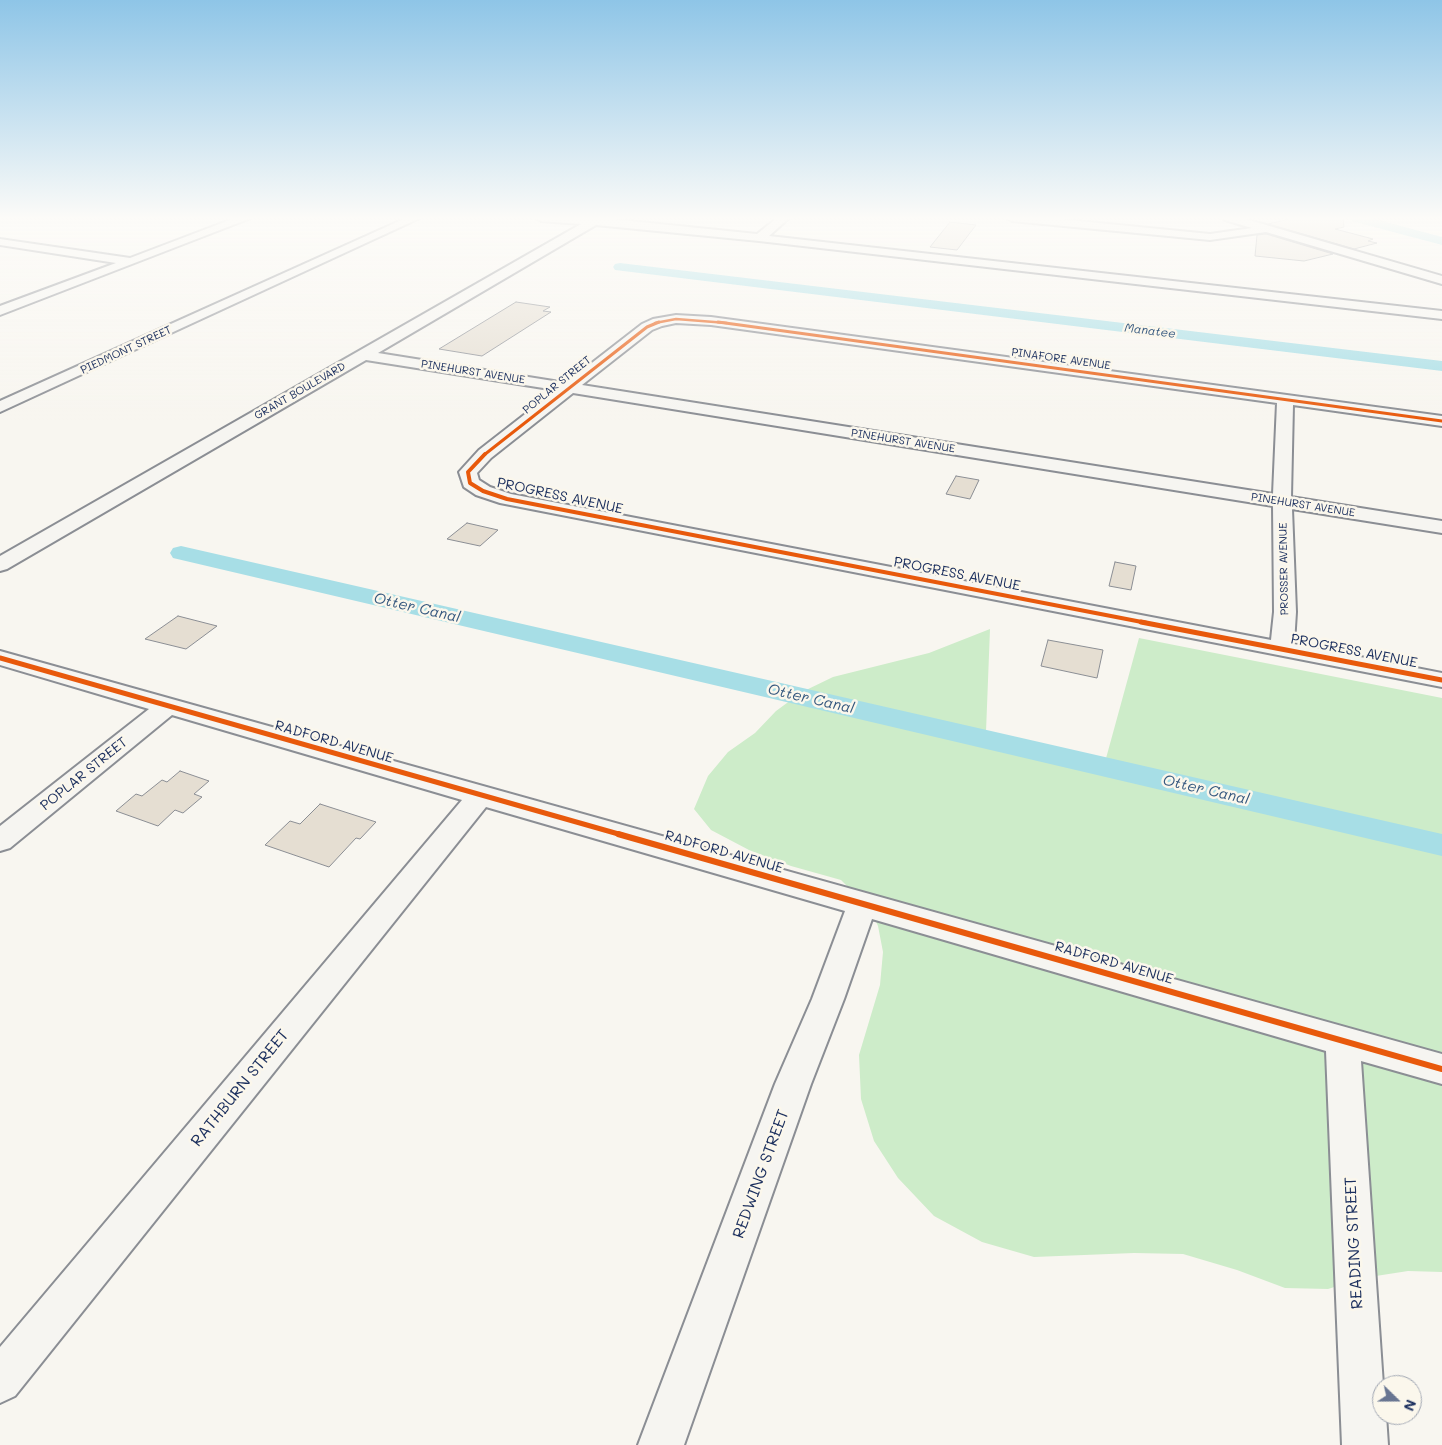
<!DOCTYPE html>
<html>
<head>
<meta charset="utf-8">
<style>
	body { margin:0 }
	#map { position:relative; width:1442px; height:1445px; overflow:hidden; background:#f8f6f0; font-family:Mali,sans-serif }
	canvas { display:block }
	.north { position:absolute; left:1372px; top:1375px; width:50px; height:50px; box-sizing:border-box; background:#fbf7ec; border:1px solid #a1a7b3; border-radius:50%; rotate:112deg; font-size:14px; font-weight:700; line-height:20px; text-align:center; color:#1b2f5e }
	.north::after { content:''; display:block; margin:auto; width:18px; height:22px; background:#687591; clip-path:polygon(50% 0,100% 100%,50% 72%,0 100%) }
</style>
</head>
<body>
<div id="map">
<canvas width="1442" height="1445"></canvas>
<div class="north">N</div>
</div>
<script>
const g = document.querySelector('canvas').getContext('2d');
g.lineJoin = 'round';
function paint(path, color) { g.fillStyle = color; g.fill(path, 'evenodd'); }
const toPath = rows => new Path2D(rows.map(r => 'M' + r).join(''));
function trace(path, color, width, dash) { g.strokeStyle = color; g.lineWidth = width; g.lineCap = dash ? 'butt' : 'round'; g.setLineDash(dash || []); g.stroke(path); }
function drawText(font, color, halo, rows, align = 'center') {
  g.font = font + ' Mali,sans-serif'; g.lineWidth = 5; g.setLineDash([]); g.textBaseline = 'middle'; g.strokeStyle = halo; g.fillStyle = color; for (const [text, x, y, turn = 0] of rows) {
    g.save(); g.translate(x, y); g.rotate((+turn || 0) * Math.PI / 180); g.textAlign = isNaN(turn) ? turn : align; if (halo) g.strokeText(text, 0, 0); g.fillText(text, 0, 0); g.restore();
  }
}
paint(toPath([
	[990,629,986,732,1105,762,1139,638,1442,698,1442,1272,1408,1271,1363,1278,1328,1289,1285,1288,1237,1270,1183,1254,1134,1253,1034,1257,982,1242,934,1216,898,1178,874,1141,861,1099,859,1055,880,985,883,952,878,926,871,910,841,880,791,866,749,850,711,830,694,809,708,776,728,752,755,733,776,711,802,692,833,677,929,653]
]), '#cdecc9');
paint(toPath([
	[1350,218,1371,218,1442,237,1442,245,1352,221,1350,218],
	[620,263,1442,361,1442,371,615,270,613,267,615,264,620,263],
	[181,546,1442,834,1442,856,173,558,170,553,173,548,181,546]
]), '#a7dee6');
const building = toPath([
	[1293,218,1343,218,1344,227,1335,229,1373,239,1368,241,1377,243,1354,249,1268,224,1293,218],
	[950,222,976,225,957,250,930,247,950,222],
	[1266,234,1333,254,1304,261,1255,256,1257,235,1266,234],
	[516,302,550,307,543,311,551,312,482,356,439,349,516,302],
	[956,476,979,480,970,499,946,494,956,476],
	[467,523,498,530,480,546,447,539,467,523],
	[1115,562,1136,566,1131,590,1109,586,1115,562],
	[178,616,217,626,186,649,145,639,178,616],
	[1048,640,1103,650,1097,678,1041,666,1048,640],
	[180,771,209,781,194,794,202,797,183,813,175,810,158,826,116,811,136,794,142,796,162,780,167,782,180,771],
	[320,804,376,822,360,839,356,838,329,867,265,845,290,821,300,824,320,804]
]);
paint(building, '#e5ded2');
trace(building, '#8b8e94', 1);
const street = toPath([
	[235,218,251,218,0,315,0,306,116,263,0,245,0,239,130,258,235,218],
	[406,218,420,218,0,412,0,401,406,218],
	[536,218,601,218,757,234,777,218,789,218,769,236,1442,311,1442,319,759,241,596,225,378,353,566,383,642,324,653,319,676,315,711,317,1442,416,1442,426,1293,405,1291,497,1442,521,1442,533,1292,509,1296,612,1294,644,1442,673,1442,687,500,503,476,495,464,487,459,472,479,450,556,390,366,360,7,569,0,571,0,556,581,224,541,221,536,218],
	[676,323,711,325,1277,403,1273,494,582,385,652,330,662,326,676,323],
	[573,393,1273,506,1274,612,1271,640,511,494,490,487,479,480,477,473,491,458,573,393],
	[1007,218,1048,218,1210,234,1252,228,1225,220,1224,218,1242,218,1442,276,1442,284,1266,232,1210,240,1012,221,1007,218],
	[0,651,1442,1054,1442,1084,1361,1061,1383,1385,1382,1415,1386,1415,1388,1445,1342,1445,1326,1051,872,919,844,999,811,1084,684,1445,638,1445,775,1084,812,999,845,911,486,807,15,1396,0,1403,0,1347,462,800,172,715,10,848,0,851,0,826,149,709,0,665,0,651]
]);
trace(street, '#8b8e94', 4);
paint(street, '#f6f5f1');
trace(toPath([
	[655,323,676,319,727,323]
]), '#e8590c', 2.5);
trace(toPath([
	[718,322,1442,421],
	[484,455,647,327,659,322]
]), '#e8590c', 3);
trace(toPath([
	[485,454,468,472,470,483,483,491,507,499,1147,623]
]), '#e8590c', 4);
trace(toPath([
	[1141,622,1442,680],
	[0,658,622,835]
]), '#e8590c', 5);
trace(toPath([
	[618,834,1442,1069]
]), '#e8590c', 6);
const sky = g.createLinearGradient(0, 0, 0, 420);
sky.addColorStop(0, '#8ec5e7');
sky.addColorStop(0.52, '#fcfbf8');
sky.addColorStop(1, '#fcfbf800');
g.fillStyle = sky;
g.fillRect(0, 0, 1442, 420);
drawText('11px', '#1b2f5e', '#fbf7ec', [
	["PIEDMONT STREET",126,350,-25],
	["PINAFORE AVENUE",1061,359,8],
	["PINEHURST AVENUE",473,372,9],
	["POPLAR STREET",557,385,-39],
	["GRANT BOULEVARD",300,391,-30],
	["PINEHURST AVENUE",903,441,9],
	["PINEHURST AVENUE",1303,505,9],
	["PROSSER AVENUE",1284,569,-91]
]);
drawText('italic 12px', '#35587f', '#fbf7ec', [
	["Manatee",1150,331,7]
]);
drawText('14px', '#1b2f5e', '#fbf7ec', [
	["PROGRESS AVENUE",560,496,12],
	["PROGRESS AVENUE",957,574,11],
	["PROGRESS AVENUE",1354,651,11],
	["RADFORD AVENUE",334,742,16],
	["POPLAR STREET",84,774,-39],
	["RADFORD AVENUE",724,852,16],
	["RADFORD AVENUE",1114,963,16]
]);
drawText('italic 15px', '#35587f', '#fbf7ec', [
	["Otter Canal",417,608,13],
	["Otter Canal",811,699,13],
	["Otter Canal",1206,790,13]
]);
drawText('16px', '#1b2f5e', '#fbf7ec', [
	["RATHBURN STREET",240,1088,-51],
	["REDWING STREET",761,1174,-70],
	["READING STREET",1354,1243,-93]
]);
</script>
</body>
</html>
